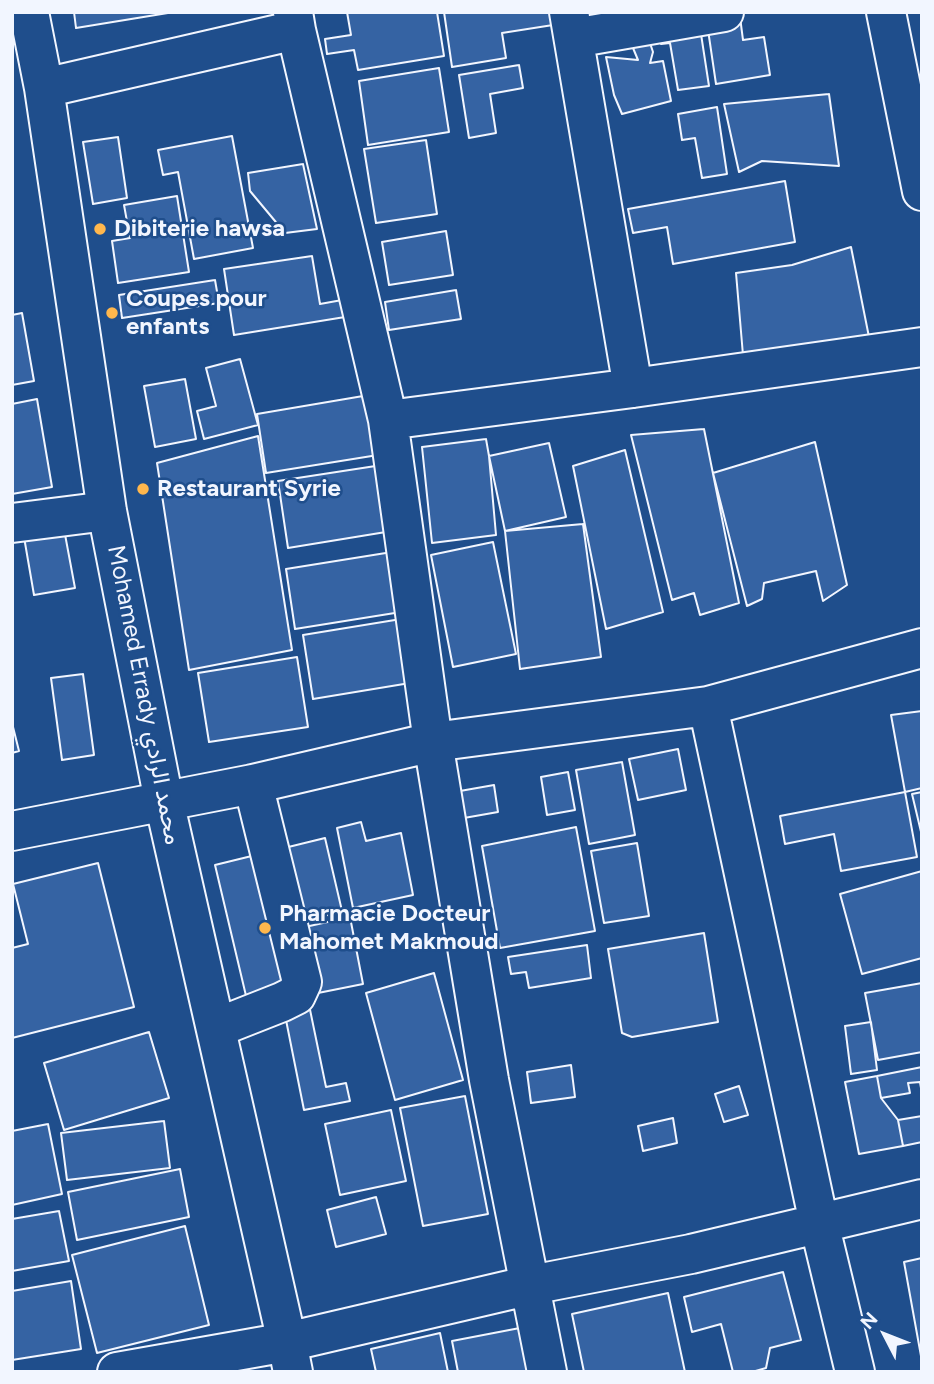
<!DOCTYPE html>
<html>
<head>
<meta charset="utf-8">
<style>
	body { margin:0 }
	#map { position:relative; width:934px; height:1384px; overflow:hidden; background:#1f4e8c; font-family:Figtree,sans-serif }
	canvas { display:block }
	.frame { position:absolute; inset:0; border:14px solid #f2f6ff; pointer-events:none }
	.north { position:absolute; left:850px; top:1300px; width:70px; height:70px; -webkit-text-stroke:5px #1f4e8c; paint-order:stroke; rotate:312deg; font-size:19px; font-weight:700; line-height:28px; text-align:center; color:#f2f6ff }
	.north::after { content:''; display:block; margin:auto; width:24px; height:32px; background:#f2f6ff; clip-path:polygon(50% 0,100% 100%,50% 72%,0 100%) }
</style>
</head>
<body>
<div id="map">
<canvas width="934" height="1384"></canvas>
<div class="frame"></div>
<div class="north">N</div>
</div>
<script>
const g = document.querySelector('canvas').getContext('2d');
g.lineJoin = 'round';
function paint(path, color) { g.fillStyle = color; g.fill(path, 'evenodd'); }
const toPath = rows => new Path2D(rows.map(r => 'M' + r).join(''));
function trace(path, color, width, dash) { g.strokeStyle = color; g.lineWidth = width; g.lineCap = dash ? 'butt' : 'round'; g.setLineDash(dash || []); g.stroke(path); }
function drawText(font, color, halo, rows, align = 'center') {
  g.font = font + ' Figtree,Vazirmatn,sans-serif'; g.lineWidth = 5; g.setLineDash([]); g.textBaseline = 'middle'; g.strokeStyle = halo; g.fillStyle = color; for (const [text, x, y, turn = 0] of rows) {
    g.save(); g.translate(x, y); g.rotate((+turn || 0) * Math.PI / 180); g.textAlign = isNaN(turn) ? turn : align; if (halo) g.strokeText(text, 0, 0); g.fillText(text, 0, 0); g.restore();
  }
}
const building = toPath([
	[74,12,174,12,76,28,74,12],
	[347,12,437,12,444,56,358,70,354,50,327,54,325,39,351,35,347,12],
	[444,12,551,12,553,25,502,33,506,58,452,67,444,12],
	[740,17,743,40,764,37,770,75,716,84,707,23,740,17],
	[699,21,709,86,678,90,670,43,661,44,659,27,699,21],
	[648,37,653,52,650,63,663,61,671,101,622,114,614,95,606,57,638,60,633,48,618,42,648,37],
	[519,65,523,88,490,94,496,133,469,138,459,75,519,65],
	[439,68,449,132,368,145,359,81,439,68],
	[829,94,839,166,762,161,739,172,724,104,829,94],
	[717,107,727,174,702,178,695,138,682,140,678,114,717,107],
	[232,136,253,248,194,259,178,172,163,175,158,150,232,136],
	[118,137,127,198,93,204,83,142,118,137],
	[426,140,437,214,376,223,364,149,426,140],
	[303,164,317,229,285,233,250,191,248,173,303,164],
	[785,181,795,242,673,264,667,227,633,233,628,209,785,181],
	[177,196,189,272,118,283,112,241,130,238,124,205,177,196],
	[446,231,453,275,389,285,382,242,446,231],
	[851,247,870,342,744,367,736,273,792,265,851,247],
	[312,256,320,304,342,300,345,317,234,335,224,269,312,256],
	[215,280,219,303,122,318,119,295,215,280],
	[456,290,461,319,389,330,385,302,456,290],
	[22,313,34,381,12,385,12,315,22,313],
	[240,359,258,425,204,439,197,411,216,406,206,368,240,359],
	[185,379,196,439,155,447,144,386,185,379],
	[369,395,378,455,266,473,257,414,369,395],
	[37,399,52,487,12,494,12,404,37,399],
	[704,429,739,603,700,615,694,593,672,600,631,435,704,429],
	[258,436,292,650,189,670,157,463,258,436],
	[486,439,489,456,496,535,432,543,422,447,486,439],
	[815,442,847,585,823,601,816,571,764,583,762,599,747,606,713,473,815,442],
	[549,443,566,517,505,531,489,456,549,443],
	[625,450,663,612,606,629,573,466,625,450],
	[382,465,392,531,288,548,278,481,382,465],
	[583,524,601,657,520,669,505,531,583,524],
	[64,529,75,588,34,595,24,537,64,529],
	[493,542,516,654,453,667,431,555,493,542],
	[392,552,401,612,295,629,286,569,392,552],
	[401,619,410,683,313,699,303,635,401,619],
	[297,657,308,727,209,742,198,673,297,657],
	[83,674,94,755,62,760,51,678,83,674],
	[922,711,922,788,905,792,891,715,922,711],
	[12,723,19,751,12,753,12,723],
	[678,749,686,790,638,800,629,759,678,749],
	[622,762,635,835,589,844,576,770,622,762],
	[568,772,575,810,547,815,541,777,568,772],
	[494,785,498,812,464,818,460,791,494,785],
	[905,792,917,857,841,871,834,834,785,844,780,816,905,792],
	[922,792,922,836,912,794,922,792],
	[361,822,366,841,401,833,413,895,353,908,337,828,361,822],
	[576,827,595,931,500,948,482,846,576,827],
	[325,838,342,911,299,923,313,984,247,1000,215,865,325,838],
	[637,843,649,916,604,923,591,851,637,843],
	[98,863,134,1007,12,1038,12,948,28,944,13,884,98,863],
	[922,871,922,958,862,974,840,894,922,871],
	[350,917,363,984,318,993,305,927,350,917],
	[704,933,718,1022,632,1037,622,1033,608,949,704,933],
	[587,945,591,978,529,988,526,972,511,974,508,957,587,945],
	[434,973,463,1080,395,1100,366,993,434,973],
	[922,983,922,1052,878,1060,865,993,922,983],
	[308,1000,326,1087,346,1083,350,1101,304,1110,283,1005,308,1000],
	[871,1022,877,1070,851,1074,845,1026,871,1022],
	[149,1032,169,1098,64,1130,44,1063,149,1032],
	[571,1065,575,1097,531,1103,527,1072,571,1065],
	[922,1067,922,1094,920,1082,908,1083,910,1093,881,1098,877,1076,922,1067],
	[877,1076,881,1098,898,1120,903,1146,859,1154,845,1082,877,1076],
	[739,1086,748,1115,724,1122,715,1094,739,1086],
	[465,1096,488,1214,423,1226,400,1108,465,1096],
	[391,1110,406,1181,340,1195,325,1124,391,1110],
	[922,1116,922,1142,903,1146,898,1120,922,1116],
	[673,1118,677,1143,643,1151,638,1126,673,1118],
	[164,1121,170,1168,67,1180,61,1133,164,1121],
	[48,1124,62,1194,12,1205,12,1131,48,1124],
	[180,1169,189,1217,77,1240,68,1192,180,1169],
	[376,1197,386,1234,336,1247,327,1210,376,1197],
	[59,1211,69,1261,12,1271,12,1219,59,1211],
	[185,1226,209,1325,97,1353,72,1255,185,1226],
	[922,1258,922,1356,921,1356,904,1262,922,1258],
	[783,1272,801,1340,770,1348,766,1368,752,1372,733,1372,721,1324,692,1332,684,1297,783,1272],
	[71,1281,81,1349,12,1360,12,1291,71,1281],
	[668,1293,685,1372,584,1372,572,1314,668,1293],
	[525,1327,533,1372,458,1372,452,1341,525,1327],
	[440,1333,448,1372,376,1372,371,1349,440,1333]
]);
paint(building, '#3563a3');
trace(building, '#f2f6ff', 2);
const minor = toPath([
	[29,12,44,88,107,511,164,801,287,1342,293,1372],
	[293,12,296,30,388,420,433,742,489,1080,547,1372],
	[569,12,633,388],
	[886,12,922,191],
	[574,38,724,12],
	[44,88,296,30],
	[388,420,633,388,922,347],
	[12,523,107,511],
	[708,706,819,1223,855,1372],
	[12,831,253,784,433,742,708,706,922,648],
	[216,1028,282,1002,296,995,302,982,253,784],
	[117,1372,287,1342,531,1285,691,1254,922,1199]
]);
trace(minor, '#f2f6ff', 42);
trace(minor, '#1f4e8c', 38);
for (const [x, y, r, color] of [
	[100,229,7,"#ffb74d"],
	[112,313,7,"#ffb74d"],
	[143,489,7,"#ffb74d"],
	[265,928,7,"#ffb74d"]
]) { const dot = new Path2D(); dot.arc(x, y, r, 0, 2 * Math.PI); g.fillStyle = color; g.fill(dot); trace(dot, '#1f4e8c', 2.5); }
drawText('bold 24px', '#f2f6ff', '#1f4e8c', [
	["Dibiterie hawsa",114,229],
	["Coupes pour",126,299],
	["enfants",126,327],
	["Restaurant Syrie",157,489],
	["Pharmacie Docteur",279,914],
	["Mahomet Makmoud",279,942]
], 'left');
drawText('24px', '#f2f6ff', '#1f4e8c', [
	["Mohamed Errady محمد الرادي",144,695,79]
]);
</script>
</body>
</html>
